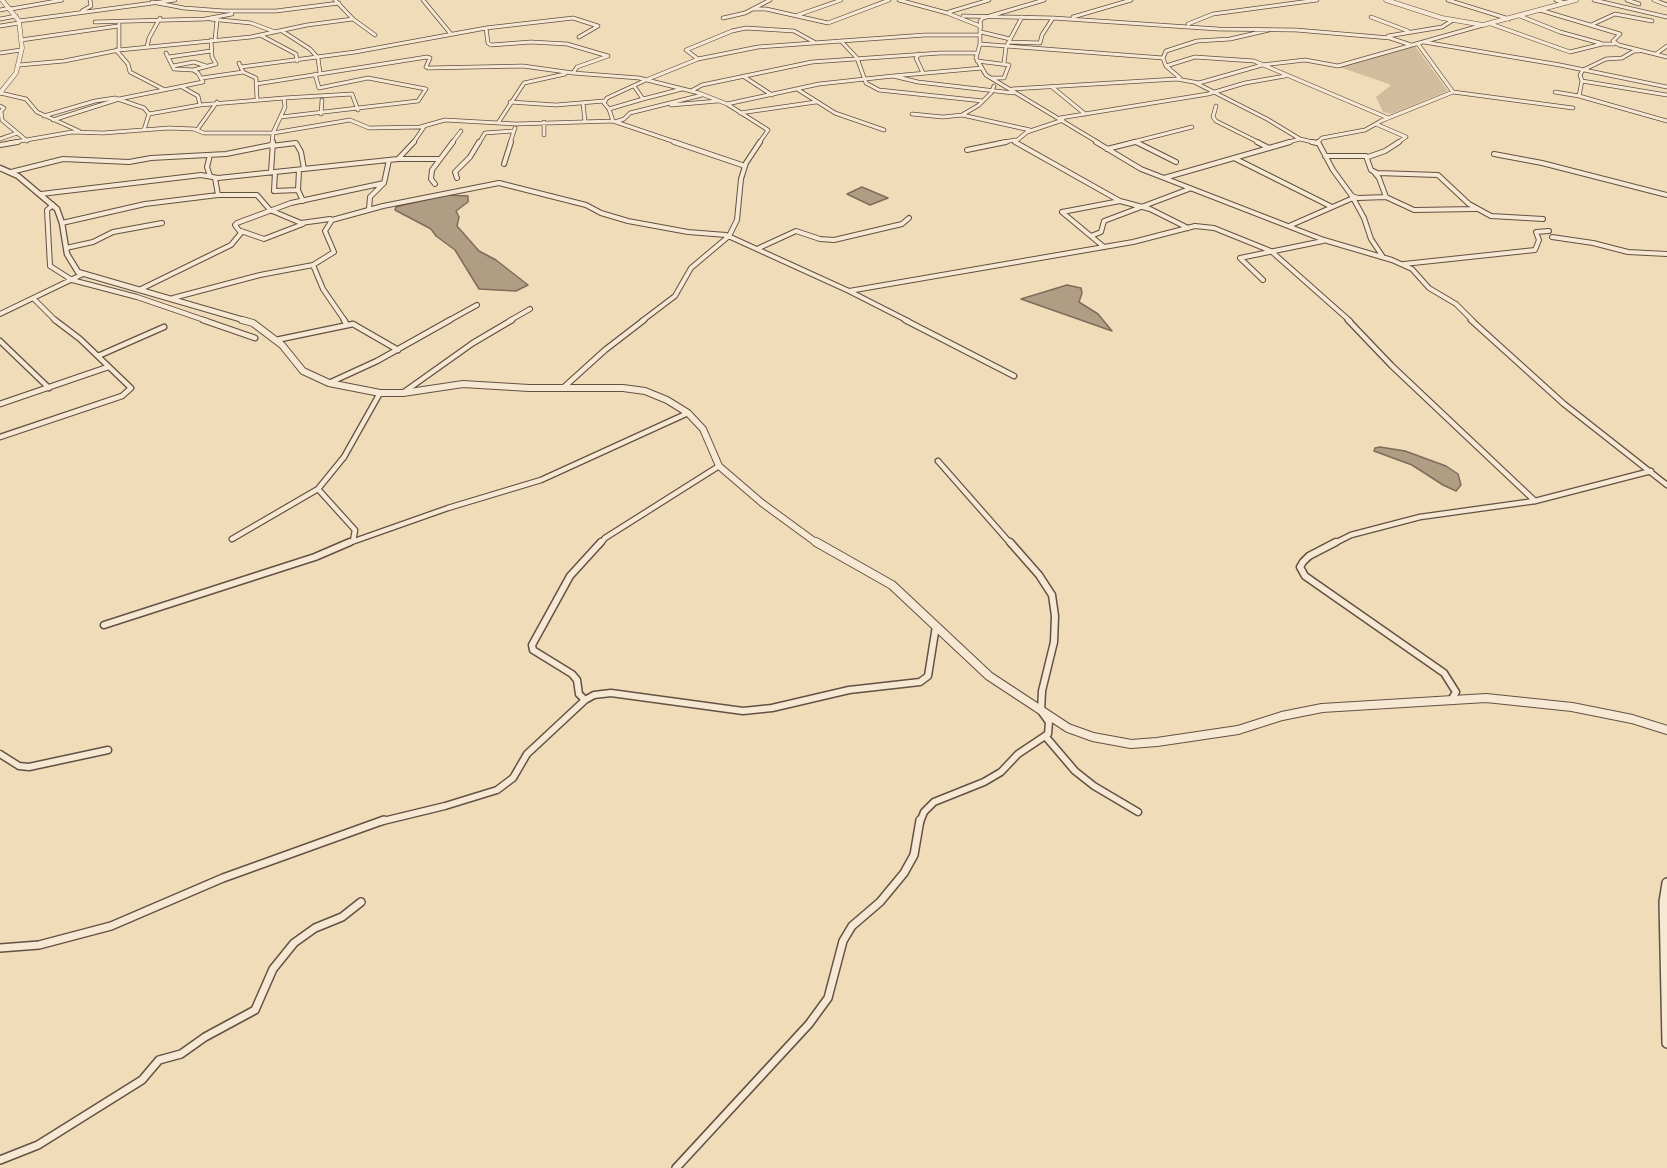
<!DOCTYPE html>
<html>
<head>
<meta charset="utf-8">
<style>
	body { margin:0 }
	canvas { display:block; background:#f1dcb9 }
</style>
</head>
<body>
<canvas width="1667" height="1168"></canvas>
<script>
const g = document.querySelector('canvas').getContext('2d');
g.lineJoin = 'round';
function paint(path, color) { g.fillStyle = color; g.fill(path, 'evenodd'); }
const toPath = rows => new Path2D(rows.map(r => 'M' + r).join(''));
function trace(path, color, width, dash) { g.strokeStyle = color; g.lineWidth = width; g.lineCap = dash ? 'butt' : 'round'; g.setLineDash(dash || []); g.stroke(path); }
paint(toPath([
	[1415,46,1448,91,1391,114,1383,112,1376,97,1390,86,1389,84,1339,67]
]), '#d1bd9e');
const water = toPath([
	[862,187,888,198,870,205,847,194,862,187],
	[448,195,468,196,468,202,456,211,459,217,457,226,479,251,496,260,528,285,516,291,479,289,455,250,436,236,431,229,395,210,396,207,403,205,448,195],
	[1067,285,1081,288,1082,293,1079,302,1098,314,1112,331,1021,299,1067,285],
	[1380,447,1405,451,1446,466,1458,474,1461,485,1456,491,1443,485,1412,465,1374,451,1375,448,1380,447]
]);
paint(water, '#b19d84');
trace(water, '#7f6c5b', 1.5);
const minorFar4 = toPath([
	[335,0,353,19,375,35],
	[423,0,451,34],
	[899,0,947,13,980,26,980,44,976,58,986,75,1099,143],
	[1448,0,1509,19],
	[1556,0,1565,3],
	[1594,0,1667,17],
	[1627,0,1639,4],
	[1654,0,1667,5],
	[152,2,184,8,224,11,276,11,339,3],
	[11,9,62,0],
	[753,9,766,9,828,23,889,0],
	[0,10,10,8],
	[1540,10,1620,34,1613,41,1619,45,1667,57],
	[82,11,91,6,90,0],
	[949,12,989,0],
	[798,15,841,0],
	[963,16,1053,18,1218,29,1296,30,1390,38,1411,45],
	[1520,16,1560,32,1600,43],
	[1073,17,1131,0],
	[1371,17,1408,31],
	[723,18,745,13,770,0],
	[0,19,16,16],
	[210,19,251,23,275,32],
	[19,21,175,0],
	[95,22,205,19,232,14],
	[119,24,119,50],
	[1188,24,1213,14,1317,0],
	[1491,24,1570,52,1602,44,1614,44],
	[1591,25,1615,14,1652,21],
	[0,26,19,23],
	[981,27,980,21,983,18,1044,0],
	[486,28,488,43,491,45,531,42,567,44,608,56,577,67,573,73,639,78,699,93,727,104,768,130,759,143],
	[282,31,310,49,318,58,320,73],
	[981,32,1010,39],
	[262,36,296,54,297,61],
	[1388,36,1442,27,1453,20],
	[21,40,118,26],
	[215,40,217,20],
	[841,41,857,58,866,83,879,90,983,101],
	[1009,42,1040,43,1042,35,1053,18],
	[1424,42,1560,65,1667,87],
	[980,44,1163,58],
	[147,47,149,38,160,18],
	[116,50,128,64,130,72,163,89],
	[0,53,21,50],
	[920,54,916,58,923,73],
	[1656,54,1667,46],
	[169,57,211,51],
	[698,59,686,50,732,31,746,28,794,31,814,42],
	[977,61,1009,65,1004,78,992,78],
	[239,63,243,72,256,78,257,99],
	[1004,63,1006,47,1022,17],
	[19,65,64,61,119,50,251,37,307,25,353,19],
	[173,66,194,62,206,66],
	[1166,66,1195,57,1254,61,1388,118],
	[241,67,355,52,486,28,573,18,598,26,579,37],
	[193,70,216,64,212,57,211,40],
	[743,76,772,95],
	[893,76,982,68],
	[202,78,243,72],
	[1180,78,1166,66,1163,58,1166,51,1197,41,1230,39,1269,30],
	[1582,81,1667,95],
	[1196,83,1267,119,1300,139,1317,143],
	[256,84,427,57,430,58,426,67,428,68,523,66,573,73],
	[182,87,198,96,200,105],
	[1052,87,1085,114],
	[797,89,835,113,884,130],
	[1012,89,1177,79,1199,83,1262,65,1305,60,1338,66,1483,25],
	[691,91,702,85,812,62,940,53,977,53],
	[1453,92,1573,108],
	[1555,92,1579,96,1667,121],
	[0,93,26,99,37,112,79,131],
	[1579,96,1582,81,1580,75,1583,70,1606,59,1622,58,1634,51,1639,51],
	[284,98,352,94,358,110],
	[643,99,682,89],
	[510,102,556,105,604,101],
	[583,103,585,122],
	[727,104,819,84,893,76,918,82,1013,93],
	[671,105,718,101],
	[0,106,4,108,1,111,2,120,27,141],
	[1216,106,1213,117,1216,121,1260,143],
	[609,109,604,103,607,98,646,80,698,59,758,47,925,35,980,35],
	[740,113,816,102],
	[149,114,200,105,284,98,285,107,273,133,272,143],
	[321,114,322,100],
	[912,114,943,117,962,115,979,105,991,93,994,86],
	[962,115,1030,130],
	[44,116,95,101,115,98,144,108,149,114,144,130],
	[281,117,418,101,426,89,368,78,319,88,315,74],
	[1060,118,1208,94,1245,83,1285,76],
	[53,120,119,99,203,82,198,73,193,70,174,69,166,53],
	[613,121,609,109,643,99,634,86],
	[544,122,544,135],
	[615,122,624,119,630,113,702,95],
	[498,123,524,83,565,74],
	[1376,124,1406,137,1397,143],
	[197,130,217,102],
	[0,139,17,133],
	[1136,142,1139,143],
	[9,143,72,132,103,133,169,128,194,129,204,133,273,133,350,120,369,128,420,127,445,120,516,124,613,121,678,143],
	[293,143,296,143],
	[413,143,424,127],
	[452,143,461,131],
	[479,143,485,133,513,131],
	[510,143,515,128],
	[999,143,1015,140],
	[1017,143,1015,142,1027,132,1063,120],
	[1129,143,1192,127],
	[1285,143,1300,139],
	[1317,143,1322,138,1365,130,1381,121,1453,92,1418,44]
]);
const minorFar3 = toPath([
	[674,142,745,166],
	[1015,142,1120,201],
	[1096,142,1141,169,1324,240,1392,260,1412,269,1429,288,1456,304,1473,321],
	[1136,142,1176,162],
	[1257,142,1269,148],
	[1290,142,1234,158,1330,206],
	[1312,142,1317,143],
	[1318,142,1333,170,1352,196,1364,218,1371,239,1383,257],
	[0,145,18,142],
	[271,146,296,143,301,152,304,169],
	[1107,149,1135,142],
	[967,150,1006,142],
	[1494,154,1542,163,1667,195],
	[210,155,207,167,210,176],
	[1325,156,1366,156,1371,170,1377,173,1438,175,1469,204,1491,216,1543,219],
	[1368,157,1385,151,1399,142],
	[398,159,414,142],
	[504,164,511,142],
	[299,170,298,190,303,201],
	[11,172,63,159,129,162,151,158,226,154,271,145],
	[271,172,273,142],
	[275,172,274,191,298,190],
	[1374,172,1379,178,1386,197],
	[215,178,218,195],
	[457,178,455,172,470,157,479,142],
	[1164,178,1234,158],
	[435,184,431,179,432,170,453,142],
	[41,194,201,175,218,178,398,159,438,159],
	[1352,196,1358,198,1386,197,1414,210,1476,209],
	[53,205,47,210,50,266,72,280,137,297,207,321],
	[369,209,370,197,384,183,389,160],
	[1062,212,1120,201,1150,209,1188,228],
	[1062,212,1104,247],
	[332,220,383,206,499,183,586,205,601,213,628,221,688,232,726,235,849,291,908,321],
	[62,223,145,204,218,195,257,195,270,210,301,223,330,219,332,220,325,231,334,252,313,265,323,289,345,321],
	[1289,226,1353,198],
	[241,231,264,239,303,224],
	[1091,236,1101,232,1104,221,1189,189],
	[1552,237,1593,243,1628,252,1667,254],
	[66,248,93,242,113,232,162,223],
	[759,248,796,231,820,239,834,240,902,224,909,218],
	[1404,264,1535,250,1539,240,1536,232,1549,231],
	[1263,280,1240,258,1323,241],
	[141,289,231,245,241,233,235,225,237,223,291,203,384,183],
	[849,291,1133,242,1195,226,1214,228,1271,251,1350,321],
	[173,298,260,275,313,265],
	[34,299,56,321],
	[0,314,83,274],
	[448,321,477,305],
	[509,321,530,309],
	[642,321,675,296,691,268,729,236,737,220,741,179,746,163,760,142]
]);
const minorFar2 = toPath([
	[203,320,255,338],
	[344,320,347,325],
	[905,320,1014,376],
	[1348,320,1392,366,1535,501],
	[1471,320,1564,404,1667,485],
	[276,340,353,324,398,350],
	[0,341,49,388],
	[98,356,164,327],
	[329,383,377,361,450,320],
	[563,388,605,350,644,320],
	[404,392,473,343,512,320],
	[0,404,108,367],
	[0,437,122,396,131,388,80,339,55,320],
	[938,461,1011,544],
	[318,489,355,530,353,541],
	[232,539,318,489,344,457,380,393],
	[346,544,448,508,541,480,688,413],
	[600,544,605,538,719,466],
	[1333,544,1351,535,1420,517,1535,501,1651,471]
]);
const minorFar1 = toPath([
	[1336,542,1309,556,1303,562,1300,567,1305,576,1444,673,1456,692,1451,700],
	[104,625,315,557,350,542],
	[585,700,579,694,577,680,572,674,533,650,532,645,570,576,601,542],
	[1046,737,1075,771,1094,786,1138,812],
	[0,754,19,766,29,767,108,750],
	[379,822,445,806,497,790,513,778,527,754,585,700,594,695,611,693,743,711,772,708,849,690,920,682,928,676,936,626],
	[920,822,924,812,934,802,984,782,1001,772,1018,754,1048,734,1049,722,1041,711,1042,691,1054,642,1055,616,1052,595,1039,575,1010,542]
]);
const minor = toPath([
	[0,948,39,945,111,926,223,878,384,820],
	[0,1160,38,1145,142,1080,159,1060,181,1054,205,1037,255,1010,273,969,294,943,315,928,342,917,361,902],
	[676,1168,809,1024,828,998,843,941,852,926,880,902,904,873,914,855,920,820]
]);
const tertiaryFar4 = toPath([
	[1386,0,1442,18,1483,25,1576,0],
	[0,93,16,73,22,48,19,21,2,0]
]);
const tertiaryFar3 = toPath([
	[0,168,18,176,57,209,62,223,67,254,78,272,247,321]
]);
const tertiaryFar2 = toPath([
	[242,320,253,323,282,345,303,371,329,383,380,393,403,393,463,384,529,388,623,388,645,391,667,400,688,413,703,429,719,466,762,503,818,544]
]);
const tertiaryFar1 = toPath([
	[816,542,892,585,989,676,1068,728,1093,737,1131,744,1157,742,1238,730,1282,716,1322,708,1486,698,1572,707,1632,719,1667,730]
]);
const tertiary = toPath([
	[1667,883,1664,902,1667,1043]
]);
trace(minorFar4, '#635144', 4.5);
trace(minorFar3, '#635144', 6);
trace(minorFar2, '#635144', 7);
trace(minorFar1, '#635144', 9);
trace(minor, '#635144', 10);
trace(tertiaryFar4, '#635144', 5);
trace(tertiaryFar3, '#635144', 7);
trace(tertiaryFar2, '#635144', 8);
trace(tertiaryFar1, '#635144', 10);
trace(tertiary, '#635144', 12);
trace(minorFar4, '#f6e8d2', 3);
trace(minorFar3, '#f6e8d2', 4);
trace(minorFar2, '#f6e8d2', 4.5);
trace(minorFar1, '#f6e8d2', 6);
trace(minor, '#f6e8d2', 7);
trace(tertiaryFar4, '#f6e8d2', 4);
trace(tertiaryFar3, '#f6e8d2', 4.5);
trace(tertiaryFar2, '#f6e8d2', 6);
trace(tertiaryFar1, '#f6e8d2', 8);
trace(tertiary, '#f6e8d2', 9);
</script>
</body>
</html>
